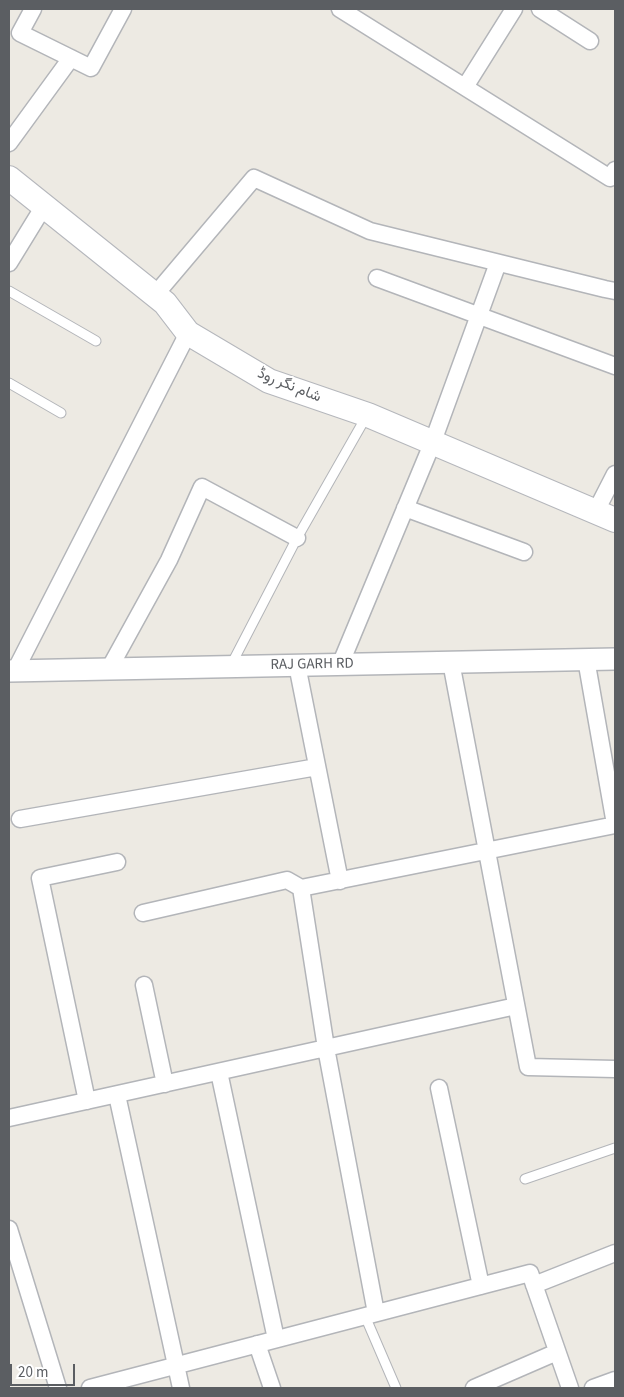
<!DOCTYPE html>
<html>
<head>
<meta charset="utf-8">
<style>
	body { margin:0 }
	#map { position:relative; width:624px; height:1397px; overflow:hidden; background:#edeae3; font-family:"Source Sans 3",sans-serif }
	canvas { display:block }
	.frame { position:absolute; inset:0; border:10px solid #5b5e62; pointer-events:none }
	.scale { position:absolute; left:10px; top:1364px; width:65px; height:22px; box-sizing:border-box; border:2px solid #5b5e62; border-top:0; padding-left:6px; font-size:15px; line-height:18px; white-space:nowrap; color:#5b5e62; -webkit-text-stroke:4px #fff; paint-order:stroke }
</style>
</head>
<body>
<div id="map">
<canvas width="624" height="1397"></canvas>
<div class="frame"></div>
<div class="scale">20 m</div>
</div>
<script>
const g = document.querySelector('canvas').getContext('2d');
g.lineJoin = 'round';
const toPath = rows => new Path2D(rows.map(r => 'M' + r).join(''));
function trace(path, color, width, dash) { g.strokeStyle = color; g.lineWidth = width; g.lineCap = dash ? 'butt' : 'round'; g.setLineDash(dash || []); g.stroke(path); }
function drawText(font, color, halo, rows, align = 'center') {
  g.font = font + ' "Source Sans 3",Vazirmatn,sans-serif'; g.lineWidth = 4; g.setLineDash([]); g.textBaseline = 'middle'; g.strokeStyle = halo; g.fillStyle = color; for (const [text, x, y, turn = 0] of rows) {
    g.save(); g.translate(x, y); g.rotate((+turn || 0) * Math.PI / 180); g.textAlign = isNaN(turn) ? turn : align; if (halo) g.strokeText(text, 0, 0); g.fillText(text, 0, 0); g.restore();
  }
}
const service = toPath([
	[9,291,96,341],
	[9,383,61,413],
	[230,667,297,538,366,417],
	[525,1179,615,1148],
	[365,1316,396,1388]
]);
const minor = toPath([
	[33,9,20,33,91,68,123,9],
	[340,9,610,178,615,170],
	[540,9,590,41],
	[465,87,514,9],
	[9,143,71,58],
	[9,263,44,206],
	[377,278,615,366],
	[155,295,254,178,370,231,605,289,615,291],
	[405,508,524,552],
	[596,511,615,474],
	[586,659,615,824],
	[451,662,528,1067,615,1069],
	[297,665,340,881],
	[340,665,432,444,498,263],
	[109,669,169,560,202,487,297,538],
	[15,671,188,333],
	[20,819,317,767],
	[301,888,326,1048,376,1313],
	[143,913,287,880,301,888,615,825],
	[144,985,165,1084],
	[219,1072,276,1339],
	[439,1088,481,1286],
	[117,1095,181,1388],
	[87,1101,40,878,117,862],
	[9,1118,516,1006],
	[9,1229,58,1388],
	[534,1285,615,1253],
	[257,1344,272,1388],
	[90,1388,530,1273,570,1388],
	[474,1388,557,1352],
	[593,1388,615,1380]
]);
const tertiary = toPath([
	[9,671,615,659]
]);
const secondary = toPath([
	[9,178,165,303,188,333,269,381,368,415,615,520]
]);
trace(service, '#b3b5b9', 11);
trace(minor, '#b3b5b9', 19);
trace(tertiary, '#b3b5b9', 24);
trace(secondary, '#b5b7bc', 26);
trace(service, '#fff', 9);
trace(minor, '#fff', 16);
trace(tertiary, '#fff', 21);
trace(secondary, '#fff', 24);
drawText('15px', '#5b5e62', '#fff', [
	["شام نگر روڈ",289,386,22],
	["RAJ GARH RD",312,665,-1]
]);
</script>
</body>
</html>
